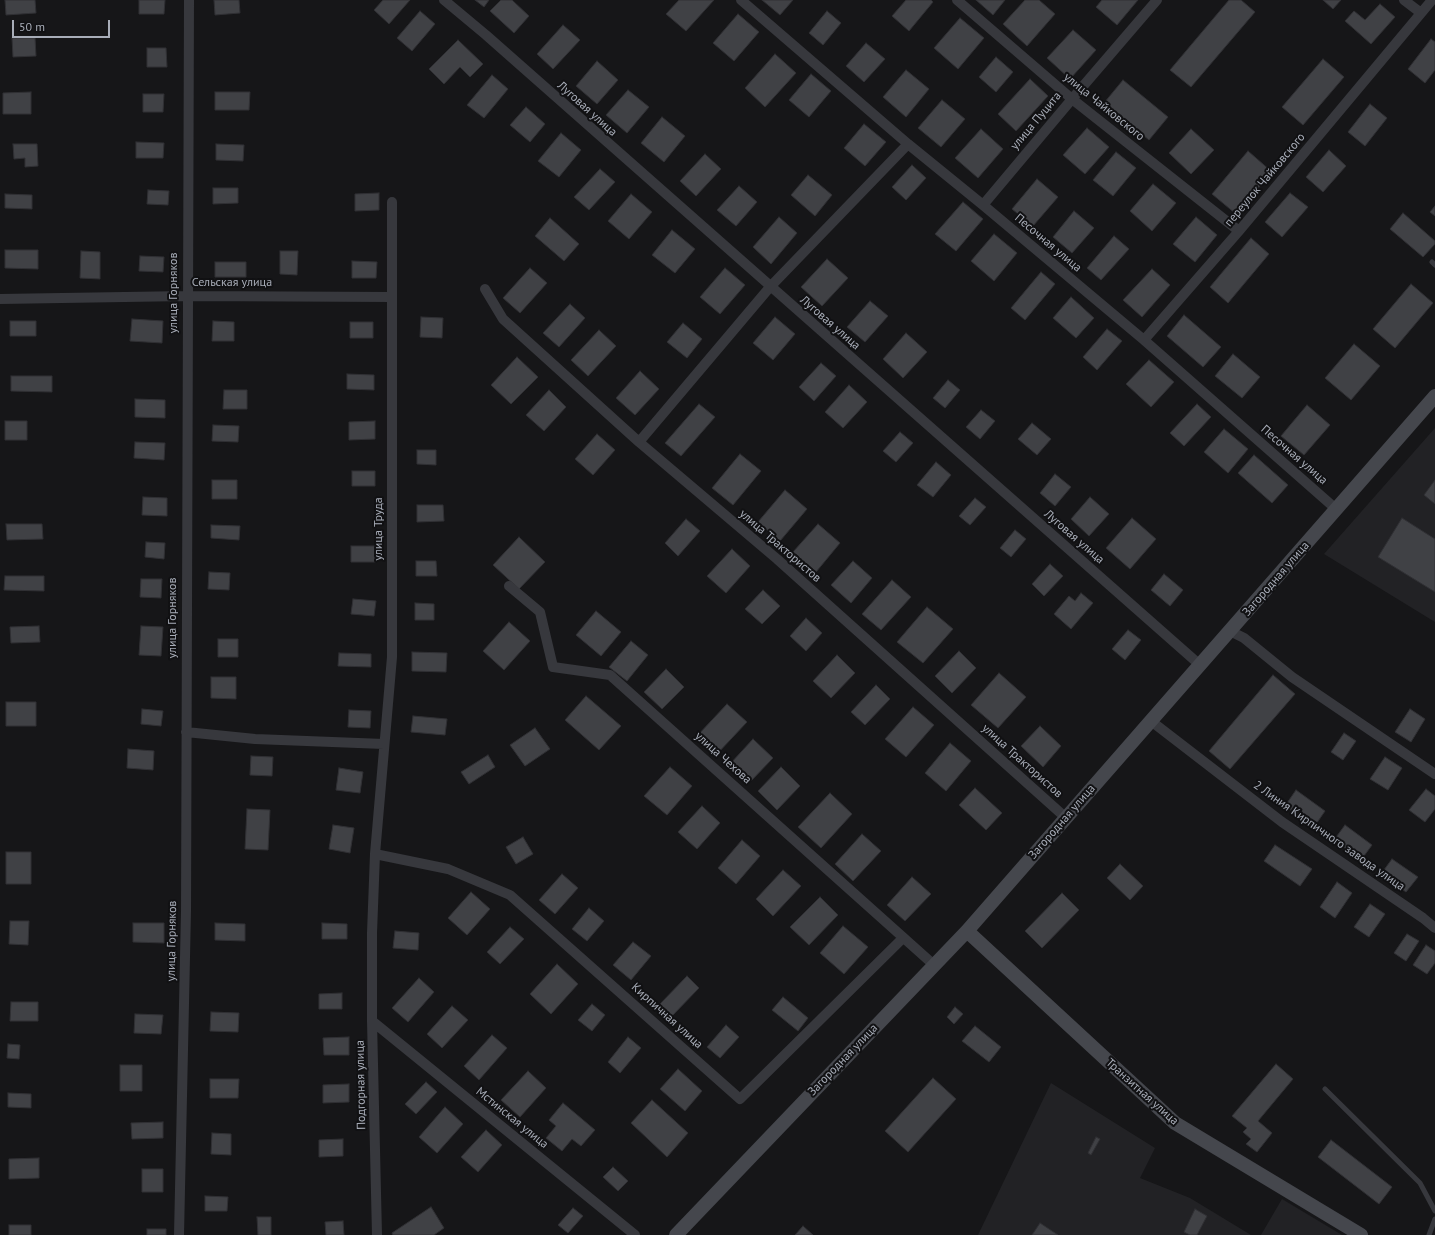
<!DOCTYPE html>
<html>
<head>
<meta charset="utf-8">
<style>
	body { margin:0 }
	#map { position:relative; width:1435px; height:1235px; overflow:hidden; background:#161618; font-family:"PT Sans",sans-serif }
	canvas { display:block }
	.scale { position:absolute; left:12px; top:20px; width:98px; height:18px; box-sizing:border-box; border:2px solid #a8adb8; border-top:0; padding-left:5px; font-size:12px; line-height:14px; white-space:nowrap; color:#a8adb8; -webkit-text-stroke:3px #111113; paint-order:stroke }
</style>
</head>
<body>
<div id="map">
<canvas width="1435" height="1235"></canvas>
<div class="scale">50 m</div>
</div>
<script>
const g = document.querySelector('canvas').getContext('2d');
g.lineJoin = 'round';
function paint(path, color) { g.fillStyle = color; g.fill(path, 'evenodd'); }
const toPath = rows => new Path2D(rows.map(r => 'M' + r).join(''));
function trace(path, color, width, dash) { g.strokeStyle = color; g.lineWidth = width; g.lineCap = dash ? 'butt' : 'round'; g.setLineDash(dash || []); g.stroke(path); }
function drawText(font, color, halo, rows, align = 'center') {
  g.font = font + ' "PT Sans",sans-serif'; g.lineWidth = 4; g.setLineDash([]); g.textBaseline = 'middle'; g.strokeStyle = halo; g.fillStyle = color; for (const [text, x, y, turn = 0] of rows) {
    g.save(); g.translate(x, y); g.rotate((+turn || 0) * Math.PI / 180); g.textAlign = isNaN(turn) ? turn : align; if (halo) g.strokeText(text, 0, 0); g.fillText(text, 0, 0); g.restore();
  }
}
paint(toPath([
	[1435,428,1435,622,1324,554],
	[1051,1083,1155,1148,1140,1178,1190,1198,1251,1235,978,1235],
	[1282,1199,1342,1235,1261,1235]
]), '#222225');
const building = toPath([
	[5,0,35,0,36,13,6,15,5,0],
	[139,0,165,0,164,14,139,14,139,0],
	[214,0,239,0,240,13,215,15,214,0],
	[383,0,410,0,389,24,374,10,383,0],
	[475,0,489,0,484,7,475,0],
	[501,0,512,0,529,16,514,33,490,11,501,0],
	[679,0,714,0,686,31,666,14,679,0],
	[762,0,793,0,780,15,762,0],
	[906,0,931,0,933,2,909,31,892,16,906,0],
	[976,0,1005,0,993,15,976,0],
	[1025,0,1039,0,1055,14,1027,46,1003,24,1025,0],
	[1102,0,1138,0,1117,25,1096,7,1102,0],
	[1229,0,1241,0,1255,12,1191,87,1170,70,1229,0],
	[1323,0,1341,0,1333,9,1323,0],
	[1380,4,1395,17,1371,44,1345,21,1354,11,1365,20,1380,4],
	[420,11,435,24,412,51,397,38,420,11],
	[827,11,841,23,823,45,809,33,827,11],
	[738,14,759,32,734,61,713,43,738,14],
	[960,18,984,38,958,69,934,48,960,18],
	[563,25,580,40,553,69,537,54,563,25],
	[1073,30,1096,50,1070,79,1047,58,1073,30],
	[12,38,35,38,36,56,13,57,12,38],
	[1431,39,1435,42,1435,70,1425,83,1408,69,1431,39],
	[458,40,483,64,470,77,460,67,444,84,429,69,458,40],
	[866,43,885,59,864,82,846,66,866,43],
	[147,48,166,48,167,67,147,67,147,48],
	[775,54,796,73,765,107,745,88,775,54],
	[996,57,1013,72,996,92,979,77,996,57],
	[1323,59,1344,77,1303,125,1282,107,1323,59],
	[597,61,618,80,597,104,576,86,597,61],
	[906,70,929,89,906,117,883,97,906,70],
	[811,74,831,91,809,117,789,100,811,74],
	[492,75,508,89,484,118,467,105,492,75],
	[1030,79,1048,96,1016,131,998,114,1030,79],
	[1123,80,1168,117,1149,140,1104,103,1123,80],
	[628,90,649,107,627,133,606,115,628,90],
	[31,92,31,114,3,114,3,93,31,92],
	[215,92,250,92,249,110,215,110,215,92],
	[143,94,164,94,163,112,143,112,143,94],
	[942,100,965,119,941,147,918,128,942,100],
	[1370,104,1387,118,1365,146,1348,132,1370,104],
	[526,107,545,124,530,142,510,125,526,107],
	[662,117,685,136,664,162,641,143,662,117],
	[864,124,886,142,865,166,844,148,864,124],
	[1087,128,1109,147,1085,174,1063,155,1087,128],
	[981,129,1003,149,978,178,955,158,981,129],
	[1191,129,1214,150,1191,174,1169,153,1191,129],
	[561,133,581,150,559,177,538,161,561,133],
	[136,142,164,143,163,158,136,158,136,142],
	[13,144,37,144,38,166,25,167,25,158,14,159,13,144],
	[216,144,244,145,243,161,216,160,216,144],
	[1329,150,1346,166,1323,192,1306,177,1329,150],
	[1248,151,1272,172,1236,214,1212,194,1248,151],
	[1116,152,1136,168,1113,196,1093,180,1116,152],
	[705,154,721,169,696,196,680,181,705,154],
	[912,165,926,178,906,200,892,187,912,165],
	[600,169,615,182,589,210,574,197,600,169],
	[808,175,832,195,815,216,791,195,808,175],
	[1037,179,1058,197,1033,226,1012,209,1037,179],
	[1153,184,1176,203,1152,231,1130,211,1153,184],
	[739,186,757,202,736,226,717,210,739,186],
	[213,188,238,188,238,203,213,204,213,188],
	[148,190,169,191,168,205,147,204,148,190],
	[379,193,379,210,355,211,355,194,379,193],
	[1290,193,1308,207,1282,237,1265,222,1290,193],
	[5,194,32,195,32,209,5,208,5,194],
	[631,194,652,212,629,239,608,221,631,194],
	[963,202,983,219,956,251,935,234,963,202],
	[1435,206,1435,216,1430,212,1435,206],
	[1074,211,1094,228,1072,253,1053,237,1074,211],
	[1403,213,1435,241,1435,244,1423,257,1390,229,1403,213],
	[779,217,797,233,771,264,753,247,779,217],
	[1196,217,1217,235,1195,262,1173,244,1196,217],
	[550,218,579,244,564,261,535,236,550,218],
	[672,230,695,249,675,273,652,255,672,230],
	[994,234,1017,253,994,281,971,261,994,234],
	[1114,236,1129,249,1101,280,1087,268,1114,236],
	[1251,238,1269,254,1228,303,1210,287,1251,238],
	[5,250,38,250,38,269,5,268,5,250],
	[81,251,100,252,100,279,80,278,81,251],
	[280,251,298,251,297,275,280,274,280,251],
	[140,256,164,257,163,272,139,271,140,256],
	[827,259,848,278,822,306,801,287,827,259],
	[352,261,377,262,376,278,352,278,352,261],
	[215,262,246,262,246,277,215,277,215,262],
	[530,268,547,283,520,313,503,298,530,268],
	[725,268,745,285,720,314,700,297,725,268],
	[1152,269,1170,285,1142,317,1123,300,1152,269],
	[1041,272,1055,284,1025,320,1011,308,1041,272],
	[1411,284,1433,303,1395,348,1373,329,1411,284],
	[1071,297,1094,318,1076,338,1053,318,1071,297],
	[870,301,888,316,865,342,847,327,870,301],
	[570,304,585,318,559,347,543,333,570,304],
	[1184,315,1221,347,1203,367,1167,336,1184,315],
	[421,317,443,318,442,338,420,337,421,317],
	[775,317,795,334,773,360,753,343,775,317],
	[132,319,163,321,162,343,130,341,132,319],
	[10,321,36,321,36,336,10,336,10,321],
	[213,321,234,322,234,341,212,341,213,321],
	[350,322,373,322,373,338,350,338,350,322],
	[683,323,702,339,687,358,667,342,683,323],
	[1107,329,1122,341,1097,370,1083,357,1107,329],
	[599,330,616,346,588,376,571,360,599,330],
	[906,333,927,352,903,378,883,359,906,333],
	[1354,344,1380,366,1351,400,1325,378,1354,344],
	[1233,354,1260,377,1242,398,1215,376,1233,354],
	[517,357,538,377,511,404,491,385,517,357],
	[1149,360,1174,382,1151,407,1126,384,1149,360],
	[821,363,836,376,814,401,799,387,821,363],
	[640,371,659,389,635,415,616,398,640,371],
	[347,374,374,375,374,390,347,389,347,374],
	[11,376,52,376,52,392,11,391,11,376],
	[948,380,960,390,945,408,933,398,948,380],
	[849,385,867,402,843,428,825,412,849,385],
	[224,390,247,390,247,409,223,409,224,390],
	[549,390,566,407,544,431,526,415,549,390],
	[135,399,165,400,165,418,135,417,135,399],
	[699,404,715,417,681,456,665,443,699,404],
	[1197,404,1211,417,1184,446,1170,433,1197,404],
	[1307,405,1330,425,1304,455,1281,436,1307,405],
	[981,410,995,421,980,439,966,427,981,410],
	[5,421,27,421,27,440,5,440,5,421],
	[375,421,375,439,349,440,349,422,375,421],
	[1032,423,1051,439,1037,455,1018,439,1032,423],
	[213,425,239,426,238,442,212,441,213,425],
	[1224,429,1248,449,1228,473,1204,452,1224,429],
	[900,432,913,443,896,462,883,451,900,432],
	[597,434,615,450,593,475,575,459,597,434],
	[135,442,165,443,164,460,134,458,135,442],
	[417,450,436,450,436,465,417,464,417,450],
	[740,454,761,471,733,505,712,488,740,454],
	[1254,455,1288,485,1272,503,1238,473,1254,455],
	[936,462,951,475,933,497,917,485,936,462],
	[352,471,375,471,375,486,352,486,352,471],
	[1055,474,1071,487,1055,506,1040,493,1055,474],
	[212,480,237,480,237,499,212,499,212,480],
	[1435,480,1435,504,1424,495,1435,480],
	[785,490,807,509,780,541,758,522,785,490],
	[143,497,167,498,167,516,142,515,143,497],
	[1090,497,1109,514,1089,536,1071,519,1090,497],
	[975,498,986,507,970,525,959,516,975,498],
	[417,505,443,505,444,521,417,522,417,505],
	[1132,518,1156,539,1130,569,1106,548,1132,518],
	[1402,518,1435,539,1435,592,1378,557,1402,518],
	[686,519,700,531,678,556,665,543,686,519],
	[6,524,42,524,43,539,7,540,6,524],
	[818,524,840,543,816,572,793,552,818,524],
	[211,525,240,526,239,540,211,538,211,525],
	[1015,530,1026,539,1011,557,1000,548,1015,530],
	[519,537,545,562,519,589,493,565,519,537],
	[146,542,165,543,164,559,145,557,146,542],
	[351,546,376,546,376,562,351,562,351,546],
	[732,549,750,566,726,593,707,576,732,549],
	[416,561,436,561,437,576,416,576,416,561],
	[853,561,872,578,851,603,831,585,853,561],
	[1050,564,1063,576,1044,596,1032,584,1050,564],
	[209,572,230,573,229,590,208,589,209,572],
	[1164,574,1183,590,1170,606,1151,590,1164,574],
	[5,576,44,576,44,591,4,590,5,576],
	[141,579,162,579,161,598,140,597,141,579],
	[892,580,911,597,881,630,862,614,892,580],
	[763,590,780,606,762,624,745,609,763,590],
	[1081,593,1093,603,1071,629,1054,614,1069,596,1075,601,1081,593],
	[353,599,376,601,374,616,351,614,353,599],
	[415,603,434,604,434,620,415,620,415,603],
	[927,607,953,629,923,663,897,642,927,607],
	[596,611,621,632,601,656,576,635,596,611],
	[806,618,822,633,806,651,790,636,806,618],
	[509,622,530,641,504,670,483,651,509,622],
	[39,626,40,642,11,643,10,627,39,626],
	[141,626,163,627,161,656,139,655,141,626],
	[1128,630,1141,640,1125,660,1112,649,1128,630],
	[218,639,238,639,238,657,218,657,218,639],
	[631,641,648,655,627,681,609,667,631,641],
	[959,651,976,668,952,693,935,676,959,651],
	[412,652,447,653,446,672,412,671,412,652],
	[339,653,371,654,371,667,338,666,339,653],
	[837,655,855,673,831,698,813,681,837,655],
	[666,669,684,687,662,709,644,692,666,669],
	[999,673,1026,697,998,728,971,705,999,673],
	[1273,675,1295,694,1230,769,1209,751,1273,675],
	[211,677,236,677,236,699,211,698,211,677],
	[876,685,890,699,865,725,851,712,876,685],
	[586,696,621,726,599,750,565,720,586,696],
	[6,702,36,702,36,726,6,726,6,702],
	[727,704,747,722,716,755,697,736,727,704],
	[913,707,934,725,906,757,885,739,913,707],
	[142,709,163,711,161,726,141,724,142,709],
	[1410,709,1425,719,1411,742,1395,732,1410,709],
	[349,710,371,711,370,728,348,727,349,710],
	[413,716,447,719,445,735,411,732,413,716],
	[1040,726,1061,746,1043,767,1021,746,1040,726],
	[535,728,550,749,525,766,510,745,535,728],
	[1344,733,1356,741,1343,760,1331,752,1344,733],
	[753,739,773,758,750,782,730,764,753,739],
	[950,743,971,761,946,791,925,773,950,743],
	[128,749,154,751,153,770,127,768,128,749],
	[488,755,495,767,469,784,461,772,488,755],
	[251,756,273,757,272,776,250,775,251,756],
	[1385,757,1402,768,1388,790,1370,779,1385,757],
	[670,767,692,786,667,815,644,796,670,767],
	[781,767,800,786,777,810,758,791,781,767],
	[339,768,363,772,360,793,336,790,339,768],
	[975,788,1002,813,986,830,959,805,975,788],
	[1426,789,1435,796,1435,809,1425,822,1409,810,1426,789],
	[1296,790,1325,811,1314,827,1285,806,1296,790],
	[830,793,852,814,821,848,798,827,830,793],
	[702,806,720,823,697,849,678,832,702,806],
	[247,809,270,810,268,850,245,849,247,809],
	[333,825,354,828,350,853,329,849,333,825],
	[1345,825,1372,845,1361,860,1334,840,1345,825],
	[862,834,881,851,853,881,835,864,862,834],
	[523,837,533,854,516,864,506,847,523,837],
	[742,840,760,856,736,884,718,868,742,840],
	[1275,845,1312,869,1300,886,1264,861,1275,845],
	[6,852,31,852,31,884,6,884,6,852],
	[1392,859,1418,877,1406,892,1381,874,1392,859],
	[1120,864,1143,886,1130,900,1107,878,1120,864],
	[783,870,801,886,773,916,756,899,783,870],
	[562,874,578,888,555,914,539,900,562,874],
	[912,877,931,894,905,921,887,905,912,877],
	[1337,882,1352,893,1335,918,1320,907,1337,882],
	[471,892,490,909,467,935,448,918,471,892],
	[1062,893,1079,910,1042,948,1025,931,1062,893],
	[820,897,838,915,809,945,790,927,820,897],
	[1370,904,1385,914,1369,937,1354,927,1370,904],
	[589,908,604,921,587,941,572,929,589,908],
	[10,921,29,921,28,945,9,944,10,921],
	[133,923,164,923,164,943,133,942,133,923],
	[215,923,245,924,245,941,215,940,215,923],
	[322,923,347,924,347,939,322,939,322,923],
	[843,926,868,947,844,974,820,953,843,926],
	[510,927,524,939,500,964,487,952,510,927],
	[395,931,419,933,418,950,393,948,395,931],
	[1407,934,1419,941,1406,961,1394,953,1407,934],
	[633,942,651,956,631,980,613,965,633,942],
	[1426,945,1435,951,1435,963,1427,974,1413,965,1426,945],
	[557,964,578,984,551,1014,530,994,557,964],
	[687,976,699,988,672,1016,660,1004,687,976],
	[419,978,434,992,408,1022,392,1008,419,978],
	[342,993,342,1009,319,1009,319,994,342,993],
	[783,997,808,1018,798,1031,772,1010,783,997],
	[11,1002,38,1002,38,1021,10,1021,11,1002],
	[592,1004,605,1015,592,1031,578,1020,592,1004],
	[452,1006,468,1020,442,1048,427,1034,452,1006],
	[955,1007,963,1014,954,1024,947,1017,955,1007],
	[211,1012,239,1013,238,1032,210,1031,211,1012],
	[135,1014,163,1015,161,1034,134,1033,135,1014],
	[726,1025,739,1037,720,1058,707,1047,726,1025],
	[975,1026,1001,1047,989,1062,962,1041,975,1026],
	[492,1035,507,1048,479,1080,464,1066,492,1035],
	[349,1037,349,1055,324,1055,323,1038,349,1037],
	[628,1037,641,1048,620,1073,608,1062,628,1037],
	[8,1044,20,1045,19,1059,7,1058,8,1044],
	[1276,1064,1293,1079,1258,1121,1272,1133,1257,1152,1246,1144,1251,1139,1243,1132,1247,1128,1232,1116,1276,1064],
	[120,1065,142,1065,142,1091,120,1091,120,1065],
	[678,1069,702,1091,685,1111,660,1089,678,1069],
	[528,1071,546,1088,520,1117,501,1100,528,1071],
	[933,1078,956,1099,908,1152,885,1131,933,1078],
	[210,1079,239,1079,238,1098,210,1098,210,1079],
	[426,1082,437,1092,416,1114,405,1104,426,1082],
	[349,1084,349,1102,323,1103,323,1085,349,1084],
	[8,1093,31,1094,31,1108,8,1107,8,1093],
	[652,1100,688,1133,667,1157,631,1123,652,1100],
	[563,1103,595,1130,581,1146,572,1139,562,1151,546,1138,556,1126,549,1120,563,1103],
	[445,1107,463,1124,437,1153,419,1137,445,1107],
	[163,1122,163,1138,132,1139,131,1123,163,1122],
	[486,1130,502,1145,478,1172,461,1157,486,1130],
	[212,1133,231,1134,231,1155,211,1154,212,1133],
	[1096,1137,1100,1139,1091,1155,1088,1153,1096,1137],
	[343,1139,343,1156,319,1157,319,1140,343,1139],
	[1331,1140,1392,1187,1379,1204,1318,1157,1331,1140],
	[39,1158,39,1178,9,1179,9,1159,39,1158],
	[613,1167,628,1181,618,1191,603,1177,613,1167],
	[142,1169,163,1169,163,1192,142,1192,142,1169],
	[205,1196,228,1197,227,1211,205,1211,205,1196],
	[431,1207,444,1228,434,1235,393,1235,392,1233,431,1207],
	[573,1208,583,1216,568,1233,558,1225,573,1208],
	[1195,1209,1207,1216,1197,1235,1190,1235,1184,1232,1195,1209],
	[257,1217,271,1217,271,1235,258,1235,257,1217],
	[343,1221,344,1235,326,1235,325,1222,343,1221],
	[1040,1223,1058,1235,1032,1235,1040,1223],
	[9,1225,31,1225,31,1235,9,1235,9,1225],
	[803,1226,813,1235,795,1235,803,1226],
	[147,1229,166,1229,166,1235,147,1235,147,1229]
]);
paint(building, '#404145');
trace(building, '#303034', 1);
trace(toPath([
	[1432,262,1435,265],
	[1325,1089,1420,1183,1435,1211],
	[1429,1235,1435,1219]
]), '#37383d', 5);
trace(toPath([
	[444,0,486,35,1200,665],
	[741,0,908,144,983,205,1144,340,1336,509],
	[957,0,1072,99,1239,231],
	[1404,0,1421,13],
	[983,205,1072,99,1157,0],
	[485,289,503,319,639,442,777,559,1065,817],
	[0,299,187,296,392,297],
	[1144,340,1239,231,1432,0],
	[639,442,770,287,908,144],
	[509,586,540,612,553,667,610,675,934,965],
	[1230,631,1244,638,1292,677,1435,774],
	[1151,721,1282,822,1423,918,1435,928],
	[186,732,255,739,384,744],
	[375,854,448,869,510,895,740,1099,903,938],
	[372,1021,635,1235],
	[179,1235,186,911,189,0],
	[377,1235,372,1021,372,933,375,854,392,657,392,202]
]), '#37383d', 10);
trace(toPath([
	[967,931,1175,1123,1361,1235],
	[676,1235,967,931,1435,396]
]), '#45474d', 14);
drawText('12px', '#a8adb8', '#111113', [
	["улица Чайковского",1104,107,39],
	["Луговая улица",587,109,42],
	["улица Пуцита",1036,121,-50],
	["переулок Чайковского",1265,180,-50],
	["Песочная улица",1048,243,40],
	["Сельская улица",232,283],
	["улица Горняков",174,293,-90],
	["Луговая улица",830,323,41],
	["Песочная улица",1294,455,41],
	["улица Труда",379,529,-90],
	["Луговая улица",1074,537,41],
	["улица Трактористов",780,546,41],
	["Загородная улица",1276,579,-49],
	["улица Горняков",173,618,-90],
	["улица Чехова",723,758,42],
	["улица Трактористов",1022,761,42],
	["Загородная улица",1062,822,-49],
	["2 Линия Кирпичного завода улица",1329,836,35],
	["улица Горняков",172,941,-89],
	["Кирпичная улица",667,1016,42],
	["Загородная улица",843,1060,-46],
	["Подгорная улица",361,1085,-91],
	["Транзитная улица",1142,1092,42],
	["Мстинская улица",512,1118,39]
]);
</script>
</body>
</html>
